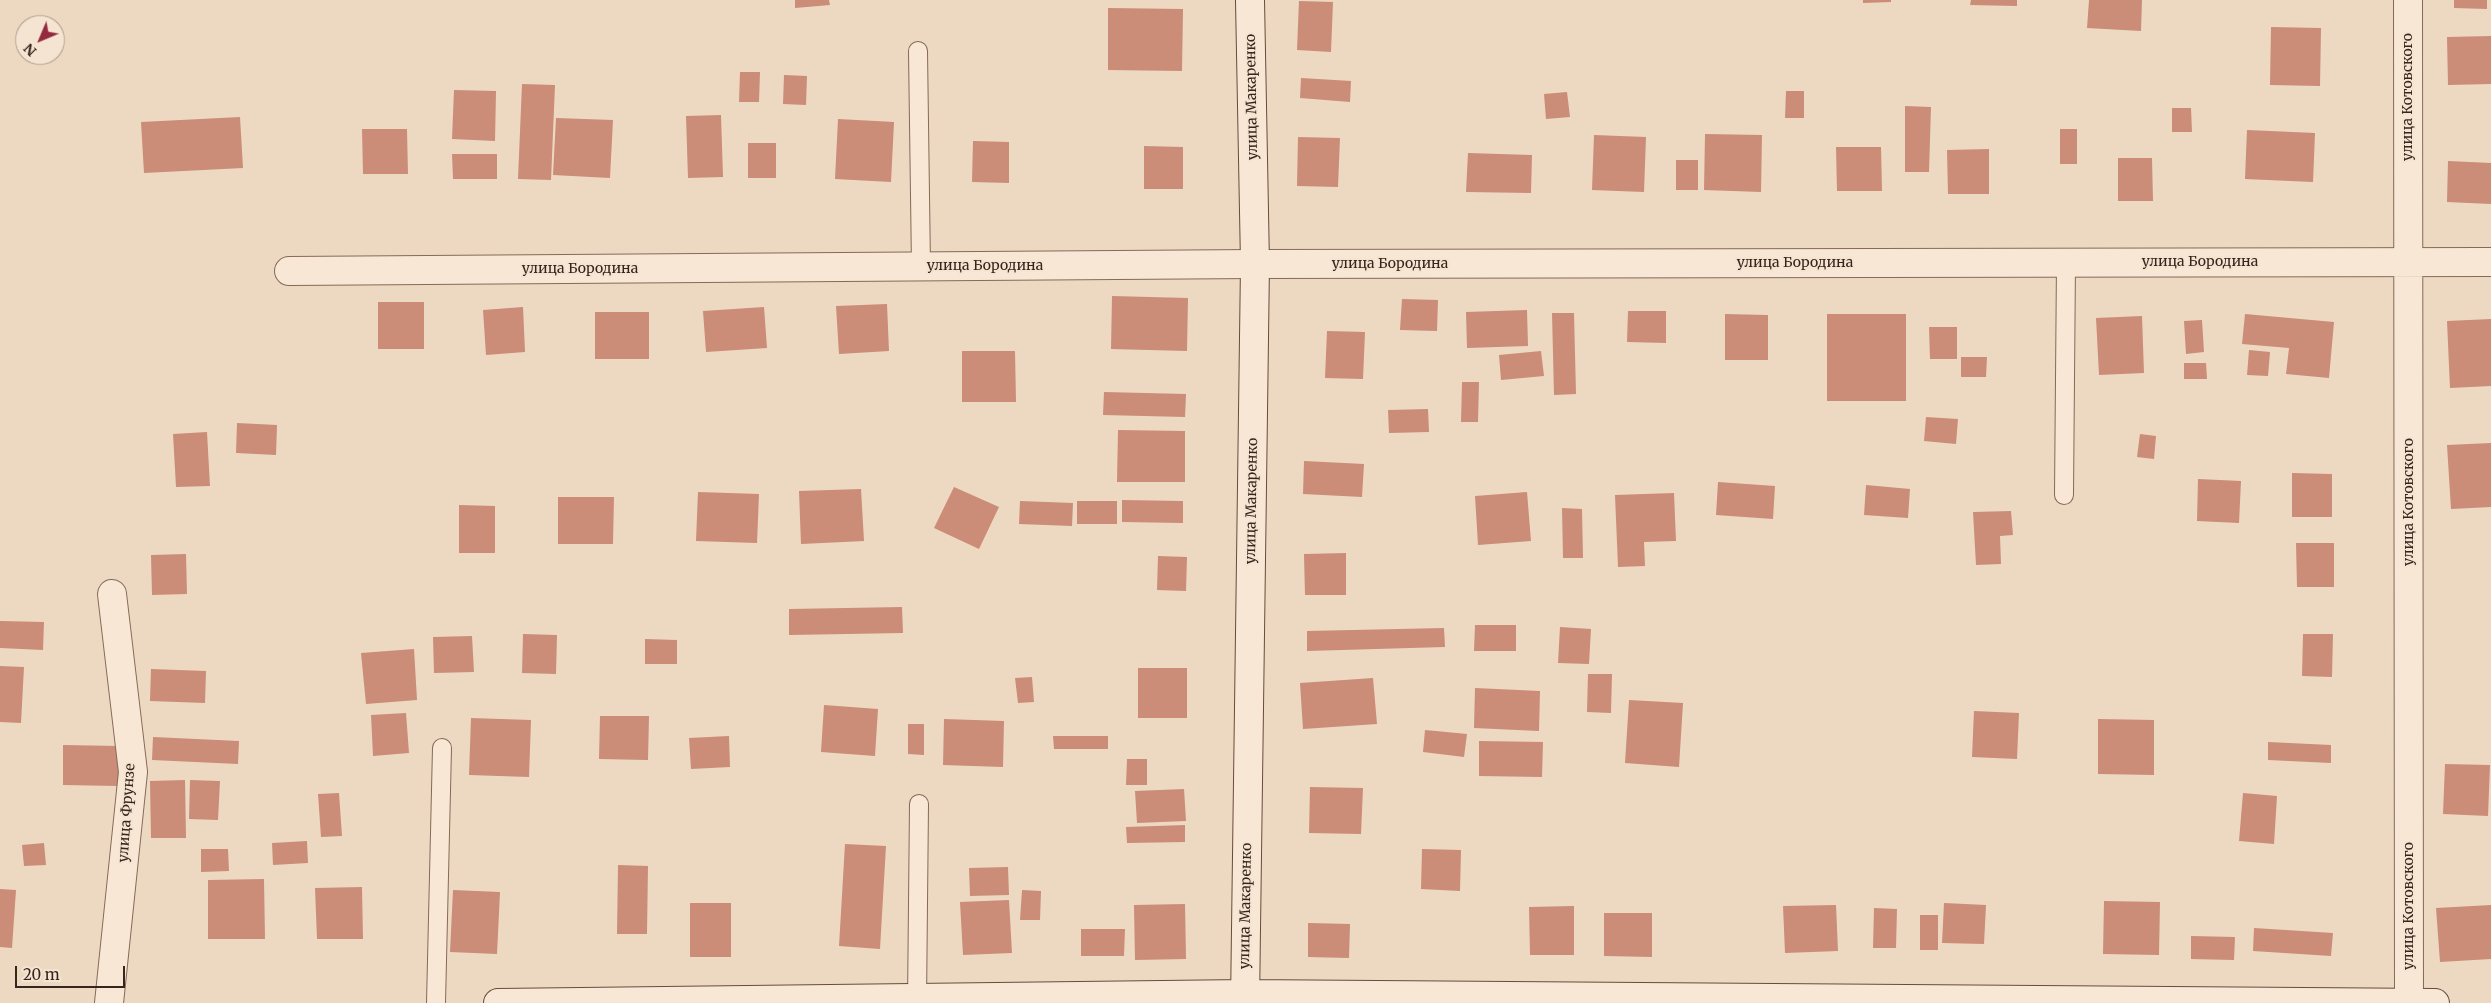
<!DOCTYPE html>
<html>
<head>
<meta charset="utf-8">
<style>
	body { margin:0 }
	#map { position:relative; width:2491px; height:1003px; overflow:hidden; background:#edd9c1; font-family:Merriweather,serif }
	canvas { display:block }
	.north { position:absolute; left:15px; top:15px; width:50px; height:50px; box-sizing:border-box; background:#f5e4d1; border:1px solid #a99889; border-radius:50%; rotate:225deg; font-size:14px; font-weight:700; line-height:20px; text-align:center; color:#36251d }
	.north::after { content:''; display:block; margin:auto; width:18px; height:22px; background:#942a3d; clip-path:polygon(50% 0,100% 100%,50% 72%,0 100%) }
	.scale { position:absolute; left:15px; top:966px; width:110px; height:22px; box-sizing:border-box; border:2px solid #36251d; border-top:0; padding-left:6px; font-size:15px; line-height:18px; white-space:nowrap; color:#36251d; -webkit-text-stroke:4px #f5e4d1; paint-order:stroke }
</style>
</head>
<body>
<div id="map">
<canvas width="2491" height="1003"></canvas>
<div class="north">N</div>
<div class="scale">20 m</div>
</div>
<script>
const g = document.querySelector('canvas').getContext('2d');
g.lineJoin = 'round';
function paint(path, color) { g.fillStyle = color; g.fill(path, 'evenodd'); }
const toPath = rows => new Path2D(rows.map(r => 'M' + r).join(''));
function trace(path, color, width, dash) { g.strokeStyle = color; g.lineWidth = width; g.lineCap = dash ? 'butt' : 'round'; g.setLineDash(dash || []); g.stroke(path); }
function drawText(font, color, halo, rows, align = 'center') {
  g.font = font + ' Merriweather,serif'; g.lineWidth = 4; g.setLineDash([]); g.textBaseline = 'middle'; g.strokeStyle = halo; g.fillStyle = color; for (const [text, x, y, turn = 0] of rows) {
    g.save(); g.translate(x, y); g.rotate((+turn || 0) * Math.PI / 180); g.textAlign = isNaN(turn) ? turn : align; if (halo) g.strokeText(text, 0, 0); g.fillText(text, 0, 0); g.restore();
  }
}
paint(toPath([
	[795,0,829,0,830,5,795,8],
	[1863,0,1891,0,1891,2,1863,3],
	[1971,0,2017,0,2017,6,1970,5],
	[2089,0,2142,0,2141,31,2087,28],
	[2454,0,2487,0,2487,9,2454,8],
	[1299,1,1333,2,1331,52,1297,50],
	[1108,8,1183,9,1182,71,1108,70],
	[2271,27,2321,28,2320,86,2270,85],
	[2491,36,2491,84,2448,85,2447,37],
	[740,72,760,72,759,102,739,102],
	[784,75,807,76,806,105,783,104],
	[1301,78,1351,81,1350,102,1300,98],
	[522,84,555,85,551,180,518,179],
	[454,90,496,91,495,141,452,139],
	[1786,91,1804,91,1804,118,1785,118],
	[1567,92,1570,117,1546,119,1544,94],
	[1905,106,1931,107,1929,172,1905,172],
	[2172,108,2191,108,2192,132,2172,132],
	[721,115,723,177,688,178,686,116],
	[240,117,243,168,144,173,141,122],
	[556,118,613,120,610,178,553,175],
	[838,119,894,122,891,182,835,179],
	[362,129,407,129,408,174,363,174],
	[2060,129,2077,129,2077,164,2060,164],
	[2247,130,2315,133,2313,182,2245,179],
	[1705,134,1762,135,1761,192,1704,190],
	[1594,135,1646,137,1644,192,1592,190],
	[1298,137,1340,138,1338,187,1297,186],
	[973,141,1009,142,1009,183,972,182],
	[748,143,776,143,776,178,748,178],
	[1144,146,1183,147,1183,189,1144,189],
	[1836,147,1881,147,1882,191,1837,191],
	[1989,149,1989,194,1948,194,1947,150],
	[1468,153,1532,155,1531,193,1466,192],
	[452,154,497,154,497,179,453,179],
	[2118,158,2152,158,2153,201,2118,201],
	[1676,160,1698,160,1698,190,1676,190],
	[2448,161,2491,163,2491,204,2447,202],
	[1112,296,1188,298,1187,351,1111,349],
	[1402,299,1438,300,1437,331,1400,330],
	[378,302,424,302,424,349,378,349],
	[887,304,889,351,839,354,836,306],
	[523,307,525,352,486,355,483,310],
	[764,307,767,348,706,352,703,311],
	[1527,310,1528,346,1467,348,1466,312],
	[1628,311,1666,311,1666,343,1627,342],
	[595,312,649,312,649,359,595,359],
	[1552,313,1574,313,1576,394,1554,395],
	[1725,314,1768,315,1768,360,1725,360],
	[1827,314,1906,314,1906,401,1827,401],
	[2245,314,2334,322,2329,378,2286,374,2289,348,2242,344],
	[2142,316,2144,373,2099,375,2096,318],
	[2491,319,2491,386,2450,388,2447,321],
	[2202,320,2204,352,2186,354,2184,321],
	[1929,327,1957,327,1957,359,1930,359],
	[1327,331,1365,332,1363,379,1325,378],
	[2249,350,2270,352,2268,376,2247,375],
	[962,351,1015,351,1016,402,962,402],
	[1541,351,1544,376,1501,380,1499,355],
	[1961,357,1987,357,1986,377,1961,377],
	[2184,363,2206,363,2207,379,2184,379],
	[1462,382,1479,382,1478,422,1461,422],
	[1104,392,1186,394,1185,417,1103,415],
	[1428,409,1429,432,1389,433,1388,410],
	[1926,417,1958,419,1956,444,1924,441],
	[237,423,277,425,276,455,236,453],
	[1118,430,1185,431,1185,482,1117,482],
	[207,432,210,486,176,487,173,434],
	[2140,434,2156,436,2154,459,2137,457],
	[2491,443,2491,507,2451,509,2447,445],
	[1304,461,1364,464,1362,497,1303,494],
	[2292,473,2332,474,2332,517,2292,517],
	[2198,479,2241,481,2239,523,2197,521],
	[1718,482,1775,486,1773,519,1716,515],
	[1866,485,1910,489,1908,518,1864,515],
	[954,487,999,507,979,549,934,528],
	[861,489,864,541,801,544,799,491],
	[698,492,759,494,757,543,696,541],
	[1527,492,1531,541,1478,545,1475,496],
	[1674,493,1676,541,1644,542,1645,566,1618,567,1615,495],
	[558,497,614,497,613,544,558,544],
	[1122,500,1183,501,1183,523,1122,522],
	[1020,501,1073,503,1072,526,1019,524],
	[1077,501,1117,501,1117,524,1077,524],
	[459,505,495,506,495,553,459,553],
	[1562,508,1582,509,1583,558,1563,558],
	[2011,511,2013,535,2000,536,2001,564,1976,565,1973,512],
	[2296,543,2334,543,2334,587,2297,587],
	[1346,553,1346,595,1305,595,1304,554],
	[186,554,187,594,152,595,151,555],
	[1158,556,1187,557,1186,591,1157,590],
	[902,607,903,633,789,635,789,609],
	[0,621,44,622,43,650,0,648],
	[1475,625,1516,625,1516,651,1474,651],
	[1560,627,1591,629,1589,664,1558,663],
	[1444,628,1445,647,1307,651,1307,631],
	[523,634,557,635,556,674,522,673],
	[2303,634,2333,634,2332,677,2302,676],
	[472,636,474,672,434,673,433,637],
	[645,639,677,640,677,664,645,664],
	[414,649,417,700,366,704,361,653],
	[0,666,24,667,21,723,0,722],
	[1138,668,1187,668,1187,718,1138,718],
	[151,669,206,671,205,703,150,701],
	[1588,674,1612,674,1611,713,1587,712],
	[1032,677,1034,702,1018,703,1015,678],
	[1373,678,1377,724,1303,729,1300,683],
	[1475,688,1540,691,1539,731,1474,728],
	[1629,700,1683,703,1679,767,1625,763],
	[824,705,878,709,875,756,821,752],
	[1974,711,2019,713,2017,759,1972,757],
	[406,713,409,753,373,756,371,715],
	[600,716,649,716,648,760,599,759],
	[471,718,531,720,529,777,469,775],
	[944,719,1004,721,1003,767,943,765],
	[2098,719,2154,720,2154,775,2098,774],
	[908,724,924,724,924,755,908,754],
	[1425,730,1467,734,1464,757,1423,752],
	[729,736,730,767,691,769,689,738],
	[1053,736,1108,736,1108,749,1054,749],
	[153,737,239,741,238,764,152,760],
	[1479,741,1543,742,1542,777,1479,776],
	[2268,742,2331,745,2331,763,2268,760],
	[63,745,119,746,118,786,63,785],
	[1127,759,1147,759,1147,785,1126,785],
	[2445,764,2490,765,2488,816,2443,814],
	[185,780,186,838,151,838,150,781],
	[190,780,220,781,218,820,189,819],
	[1310,787,1363,788,1361,834,1309,833],
	[1184,789,1186,821,1137,823,1135,791],
	[339,793,342,836,321,837,318,794],
	[2243,793,2277,796,2274,844,2239,841],
	[1185,825,1185,842,1127,843,1126,827],
	[307,841,308,863,273,865,272,843],
	[44,843,46,865,24,866,22,845],
	[845,844,886,846,880,949,839,946],
	[201,849,228,849,229,871,201,872],
	[1422,849,1461,850,1460,891,1421,889],
	[618,865,648,866,647,934,617,934],
	[1008,867,1009,895,970,896,969,868],
	[264,879,265,939,208,939,208,880],
	[362,887,363,939,317,939,315,888],
	[0,889,16,890,12,948,0,947],
	[453,890,500,892,497,954,450,952],
	[1022,890,1041,891,1040,920,1020,920],
	[1009,900,1012,953,963,955,960,902],
	[2104,901,2160,902,2159,955,2103,954],
	[690,903,731,903,731,957,690,957],
	[1944,903,1986,905,1984,944,1942,943],
	[1185,904,1186,959,1135,960,1134,905],
	[1836,905,1838,951,1785,953,1783,906],
	[2491,905,2491,959,2440,962,2436,908],
	[1574,906,1574,955,1530,955,1529,907],
	[1874,908,1897,909,1896,948,1873,948],
	[1604,913,1652,913,1652,957,1604,956],
	[1920,915,1938,915,1938,950,1920,950],
	[1308,923,1350,924,1349,958,1308,957],
	[2254,928,2333,933,2331,956,2253,951],
	[1081,929,1125,929,1124,956,1081,956],
	[2191,936,2235,937,2234,960,2191,959]
]), '#cb8c78');
const lane = toPath([
	[918,51,921,267],
	[2064,495,2066,262],
	[436,1003,442,748],
	[917,1003,919,804]
]);
const street = toPath([
	[2408,0,2409,1003],
	[289,271,1255,264,2491,262],
	[109,1003,133,772,112,594]
]);
const secondary = toPath([
	[498,1003,1245,994,2435,1003],
	[1245,1003,1255,264,1250,0]
]);
trace(lane, '#866959', 20);
trace(street, '#866959', 30);
trace(secondary, '#684b3c', 30);
trace(lane, '#f8e7d4', 18);
trace(street, '#f8e7d4', 28);
trace(secondary, '#f8e7d4', 28);
drawText('14px', '#36251d', '#f5e4d1', [
	["улица Макаренко",1252,97,-91],
	["улица Котовского",2408,97,-90],
	["улица Бородина",2200,262],
	["улица Бородина",1795,263],
	["улица Бородина",1390,264],
	["улица Бородина",985,266],
	["улица Бородина",580,269],
	["улица Макаренко",1252,501,-89],
	["улица Котовского",2409,502,-90],
	["улица Фрунзе",127,813,-86],
	["улица Макаренко",1246,906,-89],
	["улица Котовского",2409,906,-90]
]);
</script>
</body>
</html>
